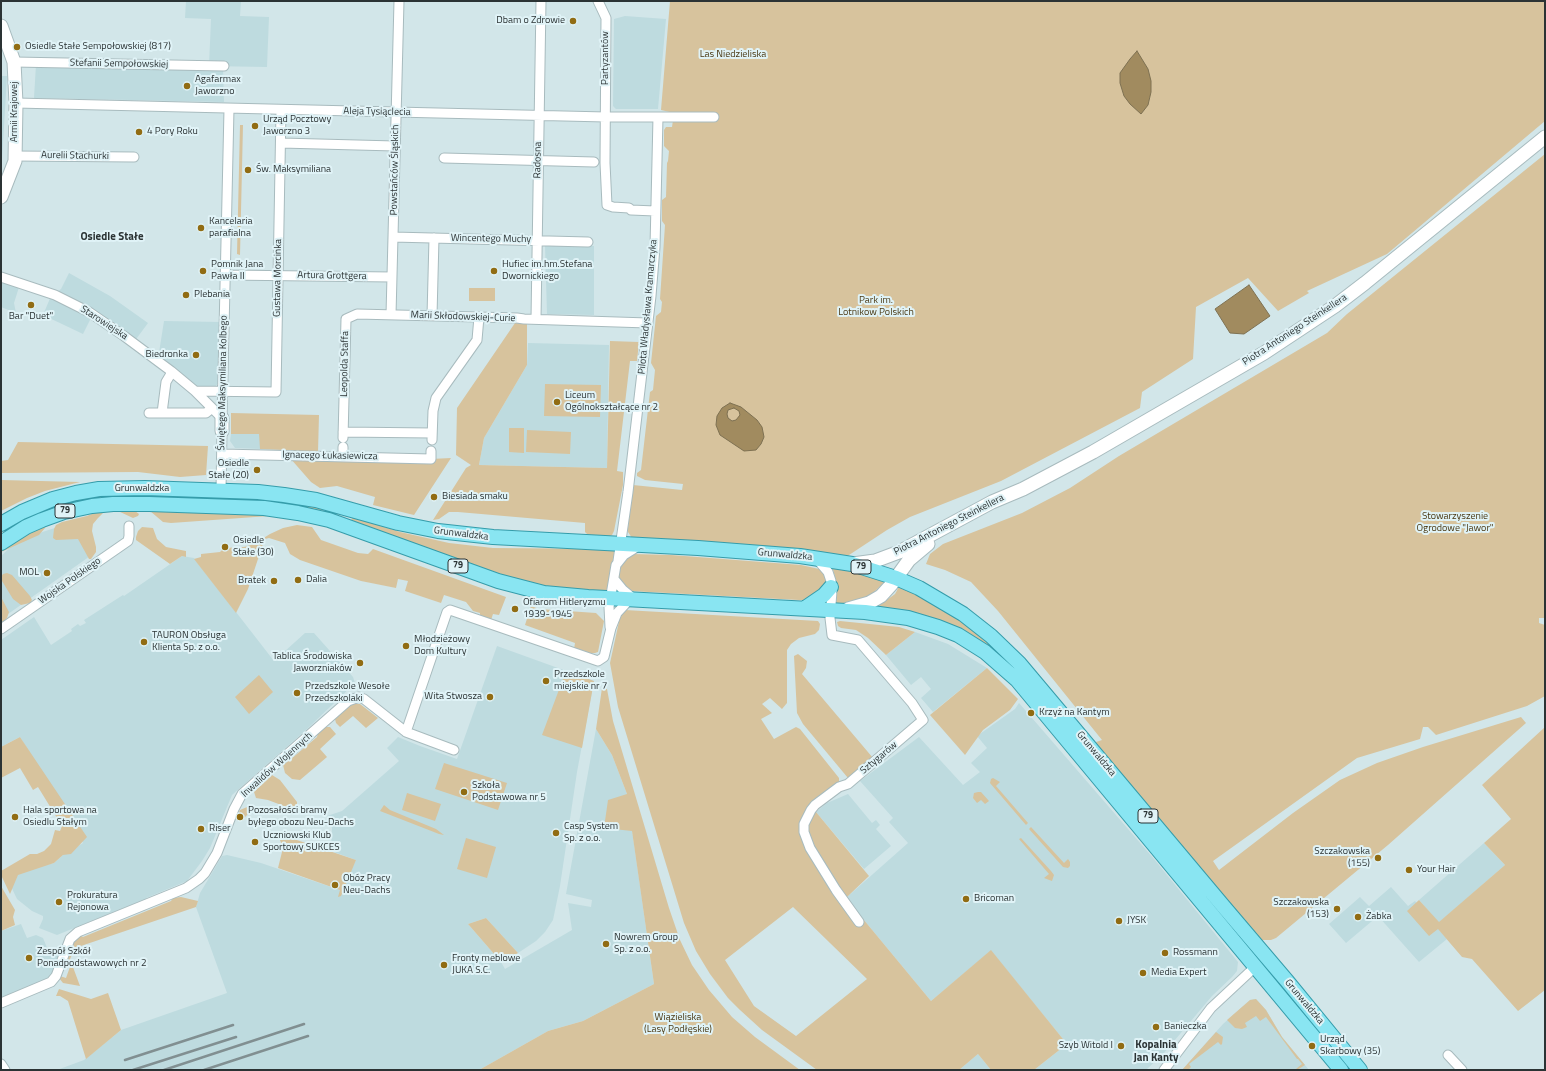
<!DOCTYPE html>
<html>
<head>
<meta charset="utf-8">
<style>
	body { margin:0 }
	#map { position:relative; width:1546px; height:1071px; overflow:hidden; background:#d2e6e9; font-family:"Titillium Web",sans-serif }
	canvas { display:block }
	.frame { position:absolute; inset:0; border:2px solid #2b3334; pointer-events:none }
</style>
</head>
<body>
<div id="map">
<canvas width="1546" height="1071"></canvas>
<div class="frame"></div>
</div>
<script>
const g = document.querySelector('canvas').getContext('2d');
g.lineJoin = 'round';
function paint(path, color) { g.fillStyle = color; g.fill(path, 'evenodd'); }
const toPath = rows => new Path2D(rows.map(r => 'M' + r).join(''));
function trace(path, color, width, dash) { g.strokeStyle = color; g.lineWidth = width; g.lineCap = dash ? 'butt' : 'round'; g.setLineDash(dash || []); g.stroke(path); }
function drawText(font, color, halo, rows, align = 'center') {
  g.font = font + ' "Titillium Web",sans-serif'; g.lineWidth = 4; g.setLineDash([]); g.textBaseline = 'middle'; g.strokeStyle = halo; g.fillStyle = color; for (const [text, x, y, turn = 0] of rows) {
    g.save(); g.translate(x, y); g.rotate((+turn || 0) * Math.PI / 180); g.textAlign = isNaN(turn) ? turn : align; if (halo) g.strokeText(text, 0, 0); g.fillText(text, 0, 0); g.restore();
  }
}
paint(toPath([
	[186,1,241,1,240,16,269,17,267,67,209,66,211,19,185,18],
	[625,16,666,19,658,109,616,109,613,106,614,19],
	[36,65,223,69,224,102,34,98],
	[1,76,7,76,2,160,1,159],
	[545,245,594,246,594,315,547,314],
	[69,273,110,296,148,323,131,346,91,318,83,334,43,315,51,296,61,289],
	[1,279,20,284,14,303,16,313,1,307],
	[164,321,220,322,219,382,215,387,199,388,192,385,158,359],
	[528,343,609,345,607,468,479,465,484,438,527,365],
	[231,434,260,434,260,449,235,448,230,441],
	[73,522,93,554,1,619,1,556,18,540],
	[182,556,194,558,274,661,305,633,314,633,353,677,355,683,307,729,232,795,210,848,202,861,187,881,146,898,146,899,57,935,39,928,43,919,43,916,32,911,17,899,5,874,54,863,63,855,83,843,20,737,1,747,1,640,34,617,51,645,72,631,71,629,78,624,80,626,86,623,84,620,123,595,124,596],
	[915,632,948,644,987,668,933,712,921,698,931,689,921,677,911,685,886,655],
	[497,646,594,681,577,772,560,886,553,920,545,932,536,941,518,953,486,918,468,924,501,962,505,969,572,930,568,903,591,907,592,900,566,894,596,729,612,755,627,794,604,828,632,830,654,984,583,1021,548,1031,479,1070,57,1070,84,1060,121,1030,227,993,196,907,200,893,209,878,222,856,227,855,261,863,340,890,356,860,331,851,332,828,327,816,342,811,399,761,387,748,398,737,420,746,457,759],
	[1019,703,1154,859,1238,962,1237,971,1232,977,1212,996,1164,1053,1146,1070,1034,1070,1067,1044,991,951,931,1001,854,908,847,897,908,843,889,822,893,818,860,781,919,737,963,785,980,772,971,763,987,748,977,736,1015,709],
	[848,794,872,823,876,820,880,825,876,829,891,846,864,869,816,812,827,803],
	[1484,843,1505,865,1439,923,1419,900],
	[1391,887,1408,906,1415,901,1447,939,1419,962,1378,916,1346,943,1329,924,1360,897,1369,906],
	[21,924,27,938,36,935,43,938,48,950,62,945,52,973,48,978,1,998,1,931],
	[1256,999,1266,1010,1282,1037,1309,1070,1182,1070,1223,1024,1250,1000],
	[978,1054,991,1070,959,1070]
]), '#bedbdf');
paint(toPath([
	[670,1,1545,1,1545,121,1387,254,1307,291,1309,293,1278,311,1248,278,1196,307,1193,359,1142,392,1140,408,1001,481,910,517,887,530,846,557,632,538,628,532,628,528,633,485,682,490,683,484,645,480,637,476,637,473,641,470,650,392,653,390,655,370,651,363,656,316,661,312,662,302,660,299,665,225,662,221,662,200,666,197,667,163,668,161,669,151,664,146,664,130,666,127,672,127,674,113,661,110],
	[240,125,243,125,240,255,237,254],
	[1545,154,1545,618,1539,618,1539,623,1545,625,1545,696,1527,706,1436,735,1428,727,1423,727,1420,739,1357,758,1213,861,1219,870,1293,813,1340,780,1377,763,1423,747,1521,717,1526,723,1388,845,1276,938,1271,940,1259,940,1093,743,1102,740,998,611,971,582,945,570,926,564,930,554,943,544,1022,513,1070,488,1119,456,1327,333,1347,314],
	[469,288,495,288,495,301,469,301],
	[515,323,527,324,527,365,484,438,479,465,607,468,610,341,639,342,637,361,630,361,617,471,623,472,623,485,614,531,612,535,608,537,589,536,585,532,585,523,458,512,449,512,439,519,433,520,466,468,471,465,456,455,457,408],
	[545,384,601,385,600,417,544,416],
	[231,413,319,415,318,452,431,459,451,458,414,515,373,505,375,497,337,486,320,488,311,482,283,450,260,449,259,434,231,434],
	[509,428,524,428,524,453,509,452],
	[527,430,571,432,570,454,526,452],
	[18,442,208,446,206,475,180,477,138,472,1,473,1,461,8,460],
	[1,480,80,482,45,491,27,498,1,511],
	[123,493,246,496,323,507,320,512,67,504,100,496],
	[129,508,135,511,139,514,138,516,133,518,118,511,111,511,103,513,98,518,93,524,92,531,96,547,96,552,91,559,89,559,78,539,56,540,53,538,54,529,56,525,62,522,87,516,101,510],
	[150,511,270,515,269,516,171,523,163,522],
	[353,517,400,532,449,543,493,548,614,549,615,554,611,566,608,594,575,592,522,583,506,576,371,528,351,520],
	[46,524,45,528,39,535,1,552,1,548],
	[297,525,312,527,321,540,358,553,368,554,373,549,506,597,499,615,493,614,491,620,480,616,480,613,473,611,466,602,444,595,441,603,405,591,408,581,398,579,396,588,361,581,300,560,290,554,285,543,269,538,265,539,264,541,248,589,236,613,194,559,201,557,201,554,220,552,224,548,244,547,254,544,270,534,283,528],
	[142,527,153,528,157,539,166,547,186,551,186,557,182,556,170,564,136,540,136,537,138,531],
	[632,554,671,555,801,565,819,569,824,574,826,580,825,587,810,600,799,600,630,591,619,579,619,573,623,561],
	[829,565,887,580,873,593,861,600,849,604,835,605,835,577,833,570],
	[7,573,12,575,30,596,32,600,30,603,21,605,13,599,2,581,1,577,3,574],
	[900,585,975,629,1030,683,1002,658,876,608,895,594],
	[1,597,9,612,7,618,1,624],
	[531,606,539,609,596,613,604,621,598,652,595,653,590,653,589,655,574,649,575,643,525,625],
	[625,610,818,621,820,624,819,630,815,634,799,638,791,644,787,650,787,703,782,709,770,698,762,704,772,713,761,719,774,739,796,727,800,729,839,778,839,782,836,786,813,804,816,812,869,876,847,897,854,908,931,1001,991,950,1067,1044,1034,1070,991,1070,978,1054,959,1070,817,1070,762,1030,740,1010,728,998,710,974,696,951,684,923,618,707,610,663,620,617],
	[793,907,867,979,796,1036,754,1006,725,960],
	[840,621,899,627,915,632,886,655,868,638,856,630,841,628,838,626,837,622],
	[798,654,807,661,806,668,802,674,873,758,848,778,803,724,797,713,794,656],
	[987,668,1018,699,1010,710,983,730,965,755,930,715],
	[566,671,594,681,582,748,542,735],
	[259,675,273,692,249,714,235,697],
	[602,688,607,689,613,721,669,908,680,940,692,965,709,990,732,1017,755,1037,800,1070,479,1070,548,1031,583,1021,654,984,632,831,604,828,608,800,627,794,612,755,596,729],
	[353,704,360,704,378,718,366,728,353,716,340,727,336,723,335,719,349,705],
	[324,727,330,727,336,734,320,749,327,757,300,780,292,779,285,773,283,765,287,759,291,759,317,737,318,733],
	[1545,727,1545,990,1518,1011,1472,959,1462,957,1438,929,1429,936,1407,911,1419,900,1439,922,1505,865,1484,843,1511,819,1482,785],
	[20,737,87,837,71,854,63,855,54,863,18,875,10,894,1,875,1,871,30,854,37,854,44,851,51,844,55,830,60,831,62,826,38,787,33,790,20,768,1,778,1,747],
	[444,763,507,783,498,810,435,789],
	[272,775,280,780,297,802,297,811,268,800,256,798,254,792],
	[993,778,1000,782,996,786,1028,823,1026,825,990,783,991,779],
	[978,792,981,792,989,801,985,804,981,800,977,803,973,798,974,793],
	[407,793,441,804,435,821,402,810],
	[252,805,255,807,242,820,236,819,240,810],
	[384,805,390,810,436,829,444,835,439,834,380,811],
	[1031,827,1064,863,1068,859,1070,862,1070,866,1068,868,1063,867,1029,829],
	[282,835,356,860,341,896,338,897,340,890,278,868,283,848,280,840],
	[466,838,496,847,487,878,457,869],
	[1021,838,1051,871,1054,875,1052,881,1044,878,1049,874,1019,839],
	[1,886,15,910,13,917,15,925,1,931],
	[181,897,198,901,196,907,75,948,70,959,80,986,63,983,59,978,60,976,66,978,71,964,65,961,72,944,80,935,83,937,171,901,173,898],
	[486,918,518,953,501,962,468,924],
	[59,989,91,999,108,993,121,1030,86,1059,68,1001,60,996,56,996],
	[1256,999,1266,1010,1282,1037,1305,1065,1297,1070,1296,1069,1302,1064,1298,1059,1297,1059,1266,1017,1260,1021,1256,1016,1245,1023,1247,1027,1242,1029,1235,1028,1227,1020,1250,1000],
	[1216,1032,1223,1037,1222,1044,1221,1045,1218,1042,1189,1064,1191,1067,1188,1070,1182,1070]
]), '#d7c39d');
const water = toPath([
	[1137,51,1148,69,1151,81,1151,92,1148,105,1141,114,1130,104,1124,96,1120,83,1120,73,1130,59,1137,51],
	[1249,285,1270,316,1244,334,1230,333,1215,309,1249,285],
	[730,403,741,407,757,420,762,427,764,437,761,444,756,450,744,451,720,435,716,425,717,416,722,408,730,403],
	[734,408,739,411,740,415,736,420,732,421,728,418,727,414,728,410,734,408]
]);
paint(water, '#a18b5f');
trace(water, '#7e7152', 1);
const street = toPath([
	[598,1,606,18,605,163,607,205,613,207,629,208,631,210,655,211],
	[14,62,224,66],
	[16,103,606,117,714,117],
	[281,143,395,146],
	[15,156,134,157],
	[444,158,594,162],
	[393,237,588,242],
	[225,275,392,277],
	[1,277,55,295,89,312,124,336,171,371,195,391,222,418],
	[391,315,399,1],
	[432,316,434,238],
	[536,319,541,1],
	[195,391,276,392,281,110],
	[149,413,206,413,212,408],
	[162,413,166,382,172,372],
	[222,418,229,109],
	[343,432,432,433],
	[343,438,346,319,357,314,517,318,524,319,648,323],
	[432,440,433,411,436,398,477,340,479,317],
	[222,454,431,459,431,451],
	[343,457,343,447],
	[221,490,222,431],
	[816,558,828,572,831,581,832,591,830,618,832,635,858,640,912,703,923,720,848,784,839,787,815,805,811,810,804,824,804,832,810,848,836,890,859,922],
	[618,561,628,492,651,296,655,247,658,117],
	[614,579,623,590,634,599],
	[610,627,609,607,616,565,624,555,640,545],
	[1,629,128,541,129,536,129,526],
	[406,732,447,612,450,610,598,661,604,657,611,628,617,613,630,599],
	[1,1003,51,982,56,976,70,939,78,932,186,888,199,879,205,873,217,853,234,809,242,794,348,701,359,697,364,699,406,732,454,750],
	[1448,1055,1462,1070],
	[1,1064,5,1070],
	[1164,1070,1211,1008,1255,967]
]);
const secondary = toPath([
	[1,26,14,62,16,103,15,161,1,197],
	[222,431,222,418],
	[853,564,875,561,899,552,992,502,1023,489,1093,452,1264,353,1335,306,1365,283,1545,137],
	[848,609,869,603,881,596,891,585,909,560,928,544]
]);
const primary = toPath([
	[1,524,22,512,53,499,76,493,99,489,145,488,258,492,284,495,316,500,398,523,438,531,493,537,698,548,800,556,852,564,896,578,919,588,963,614,991,636,1019,663,1224,907,1287,981,1360,1070],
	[1,543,26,527,42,520,64,512,92,506,113,504,149,504,264,508,298,513,329,520,498,581,544,593,588,597,865,612,908,618,938,627,958,635,985,652,1017,680,1341,1070],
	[805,608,824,595,831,587]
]);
trace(street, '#a8bbbe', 11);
trace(secondary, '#a8bbbe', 15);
trace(primary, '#359caa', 16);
trace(street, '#fff', 9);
trace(secondary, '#fff', 13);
trace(primary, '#89e5f2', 14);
trace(toPath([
	[125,1060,233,1025],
	[133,1070,236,1037],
	[164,1070,304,1024],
	[204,1070,308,1036]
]), '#818f91', 2.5);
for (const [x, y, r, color] of [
	[573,21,4,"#916c13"],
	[17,47,4,"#916c13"],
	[187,86,4,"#916c13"],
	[255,126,4,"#916c13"],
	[139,132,4,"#916c13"],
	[248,170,4,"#916c13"],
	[201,228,4,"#916c13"],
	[203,271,4,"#916c13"],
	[494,271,4,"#916c13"],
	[186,295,4,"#916c13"],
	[31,305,4,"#916c13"],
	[196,355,4,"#916c13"],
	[557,402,4,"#916c13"],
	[257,470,4,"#916c13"],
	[434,497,4,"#916c13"],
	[225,547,4,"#916c13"],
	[47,573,4,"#916c13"],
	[298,580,4,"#916c13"],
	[274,581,4,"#916c13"],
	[515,609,4,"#916c13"],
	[144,642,4,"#916c13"],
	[406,646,4,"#916c13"],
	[360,663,4,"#916c13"],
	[546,681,4,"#916c13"],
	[297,693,4,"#916c13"],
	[490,697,4,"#916c13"],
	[1031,713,4,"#916c13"],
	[464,792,4,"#916c13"],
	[15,817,4,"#916c13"],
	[240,817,4,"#916c13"],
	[201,829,4,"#916c13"],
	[556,833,4,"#916c13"],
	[255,842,4,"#916c13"],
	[1378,858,4,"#916c13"],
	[1409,870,4,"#916c13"],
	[335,885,4,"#916c13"],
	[966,899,4,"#916c13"],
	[59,902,4,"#916c13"],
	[1337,909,4,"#916c13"],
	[1358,917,4,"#916c13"],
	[1119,921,4,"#916c13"],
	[606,944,4,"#916c13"],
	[1165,953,4,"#916c13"],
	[29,958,4,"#916c13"],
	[444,965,4,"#916c13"],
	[1143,973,4,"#916c13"],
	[1156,1027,4,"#916c13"],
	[1121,1046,4,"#916c13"],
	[1312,1046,4,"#916c13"]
]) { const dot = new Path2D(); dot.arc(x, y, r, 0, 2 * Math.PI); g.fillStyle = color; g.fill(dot); trace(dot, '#e0f3f7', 1.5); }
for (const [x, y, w] of [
	[65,511,20],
	[458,566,20],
	[861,567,20],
	[1148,816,20]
]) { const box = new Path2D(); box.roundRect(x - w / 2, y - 7, w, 14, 3); g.fillStyle = '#e0f3f7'; g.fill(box); trace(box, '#2b3334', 1); }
drawText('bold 9px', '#2b3334', null, [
	["79",65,511],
	["79",458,566],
	["79",861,567],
	["79",1148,816]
]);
drawText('10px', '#2b3334', '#e0f3f7', [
	["Dbam o Zdrowie",565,21,"right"],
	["Osiedle Stałe Sempołowskiej (817)",25,47],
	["Agafarmax",195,80],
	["Jaworzno",195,92],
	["Urząd Pocztowy",263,120],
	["Jaworzno 3",263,132],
	["4 Pory Roku",147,132],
	["Św. Maksymiliana",256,170],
	["Kancelaria",209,222],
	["parafialna",209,234],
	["Pomnik Jana",211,265],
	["Pawła II",211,277],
	["Hufiec im.hm.Stefana",502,265],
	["Dwornickiego",502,277],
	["Plebania",194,295],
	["Bar \"Duet\"",31,317,"center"],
	["Biedronka",188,355,"right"],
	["Liceum",565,396],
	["Ogólnokształcące nr 2",565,408],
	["Osiedle",249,464,"right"],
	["Stałe (20)",249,476,"right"],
	["Biesiada smaku",442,497],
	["Osiedle",233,541],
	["Stałe (30)",233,553],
	["MOL",39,573,"right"],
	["Dalia",306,580],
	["Bratek",266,581,"right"],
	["Ofiarom Hitleryzmu",523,603],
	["1939-1945",523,615],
	["TAURON Obsługa",152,636],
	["Klienta Sp. z o.o.",152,648],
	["Młodzieżowy",414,640],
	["Dom Kultury",414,652],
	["Tablica Środowiska",352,657,"right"],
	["Jaworzniaków",352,669,"right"],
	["Przedszkole",554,675],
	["miejskie nr 7",554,687],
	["Przedszkole Wesołe",305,687],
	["Przedszkolaki",305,699],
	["Wita Stwosza",482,697,"right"],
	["Krzyż na Kantym",1039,713],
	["Szkoła",472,786],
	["Podstawowa nr 5",472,798],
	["Hala sportowa na",23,811],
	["Osiedlu Stałym",23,823],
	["Pozosałości bramy",248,811],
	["byłego obozu Neu-Dachs",248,823],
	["Casp System",564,827],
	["Sp. z o.o.",564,839],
	["Riser",209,829],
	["Uczniowski Klub",263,836],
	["Sportowy SUKCES",263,848],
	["Szczakowska",1370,852,"right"],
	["(155)",1370,864,"right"],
	["Your Hair",1417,870],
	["Obóz Pracy",343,879],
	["Neu-Dachs",343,891],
	["Prokuratura",67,896],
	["Rejonowa",67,908],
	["Bricoman",974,899],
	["Szczakowska",1329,903,"right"],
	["(153)",1329,915,"right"],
	["Żabka",1366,917],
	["JYSK",1127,921],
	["Nowrem Group",614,938],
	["Sp. z o.o.",614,950],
	["Zespół Szkół",37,952],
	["Ponadpodstawowych nr 2",37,964],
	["Rossmann",1173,953],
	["Fronty meblowe",452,959],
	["JUKA S.C.",452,971],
	["Media Expert",1151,973],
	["Banieczka",1164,1027],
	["Urząd",1320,1040],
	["Skarbowy (35)",1320,1052],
	["Szyb Witold I",1113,1046,"right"]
], 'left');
drawText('10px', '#493813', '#e0f3f7', [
	["Las Niedzieliska",733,55],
	["Park im.",876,301],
	["Lotnikow Polskich",876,313],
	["Stowarzyszenie",1455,517],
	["Ogrodowe \"Jawor\"",1455,529],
	["Wiązieliska",678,1018],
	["(Lasy Podłęskie)",678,1030]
]);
drawText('10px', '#2b3334', '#e0f3f7', [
	["Partyzantów",606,58,-90],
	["Stefanii Sempołowskiej",119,64,1],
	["Armii Krajowej",15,112,-90],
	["Aleja Tysiąclecia",377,112,1],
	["Aurelii Stachurki",75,156,1],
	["Radosna",538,160,-89],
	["Powstańców Śląskich",395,170,-89],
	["Wincentego Muchy",491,239,1],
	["Artura Grottgera",332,276,1],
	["Gustawa Morcinka",278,278,-89],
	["Pilota Władysława Kramarczyka",648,307,-85],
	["Marii Skłodowskiej-Curie",463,317,2],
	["Starowiejska",104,323,33],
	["Piotra Antoniego Steinkellera",1295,330,-33],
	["Leopolda Staffa",345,364,-89],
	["Świętego Maksymiliana Kolbego",223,383,-89],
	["Ignacego Łukasiewicza",330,456,1],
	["Grunwaldzka",142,489],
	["Piotra Antoniego Steinkellera",949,525,-27],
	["Grunwaldzka",461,534,7],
	["Grunwaldzka",785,555,5],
	["Wojska Polskiego",70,581,-35],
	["Grunwaldzka",1096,754,50],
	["Sztygarów",879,758,-40],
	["Inwalidów Wojennych",277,765,-42],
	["Grunwaldzka",1304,1002,50]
]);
drawText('bold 11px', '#2b3334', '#e0f3f7', [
	["Osiedle Stałe",112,237],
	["Kopalnia",1156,1045],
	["Jan Kanty",1156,1058]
]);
</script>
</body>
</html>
